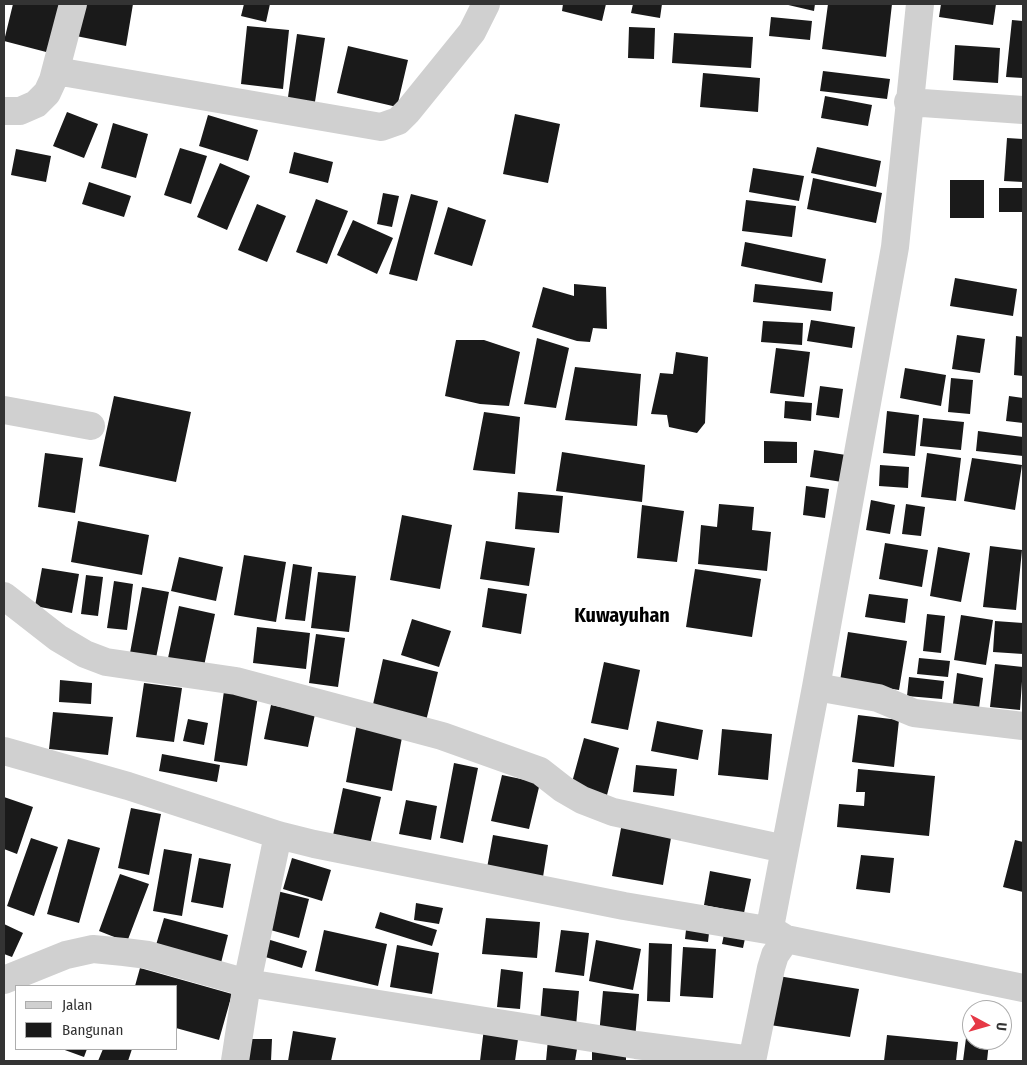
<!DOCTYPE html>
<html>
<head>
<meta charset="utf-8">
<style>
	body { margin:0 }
	#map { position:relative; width:1027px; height:1065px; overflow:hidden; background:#fff; font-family:"Fira Sans Condensed",sans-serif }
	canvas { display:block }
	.frame { position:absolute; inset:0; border:5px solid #333; pointer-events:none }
	.legend { position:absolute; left:15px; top:985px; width:162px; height:65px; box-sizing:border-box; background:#fff; border:1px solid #adadad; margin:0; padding:6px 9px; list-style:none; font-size:15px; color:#333 }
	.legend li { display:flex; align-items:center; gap:10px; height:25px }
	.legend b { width:25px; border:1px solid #adadad }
	.north { position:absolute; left:962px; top:1000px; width:50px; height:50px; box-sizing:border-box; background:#fff; border:1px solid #adadad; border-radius:50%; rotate:96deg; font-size:14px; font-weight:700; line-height:20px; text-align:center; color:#333 }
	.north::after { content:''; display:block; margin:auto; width:18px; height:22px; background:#e63946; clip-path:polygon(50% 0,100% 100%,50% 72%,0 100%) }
</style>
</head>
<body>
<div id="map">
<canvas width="1027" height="1065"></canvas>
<div class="frame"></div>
<ul class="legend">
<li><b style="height:6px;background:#d0d0d0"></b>Jalan</li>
<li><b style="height:14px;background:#1a1a1a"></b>Bangunan</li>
</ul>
<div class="north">U</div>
</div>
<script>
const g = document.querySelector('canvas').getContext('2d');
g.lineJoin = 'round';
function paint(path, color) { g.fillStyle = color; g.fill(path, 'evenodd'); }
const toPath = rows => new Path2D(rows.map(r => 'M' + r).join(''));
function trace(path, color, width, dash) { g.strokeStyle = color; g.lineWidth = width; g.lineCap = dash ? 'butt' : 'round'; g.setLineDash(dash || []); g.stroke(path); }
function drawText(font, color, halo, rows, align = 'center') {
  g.font = font + ' "Fira Sans Condensed",sans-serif'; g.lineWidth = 5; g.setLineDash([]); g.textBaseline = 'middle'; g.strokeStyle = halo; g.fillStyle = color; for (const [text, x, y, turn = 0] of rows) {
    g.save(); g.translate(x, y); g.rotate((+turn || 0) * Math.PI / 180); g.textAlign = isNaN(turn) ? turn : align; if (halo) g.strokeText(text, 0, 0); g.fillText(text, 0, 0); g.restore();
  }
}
paint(toPath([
	[13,4,62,4,50,53,4,41],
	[83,4,133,4,126,46,76,36],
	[244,4,270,4,266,22,241,16],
	[563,4,606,4,602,21,562,11],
	[633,4,662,4,660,18,631,13],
	[784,4,815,4,814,11],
	[828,4,892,4,886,57,822,49],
	[941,4,996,4,993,25,939,17],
	[771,17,812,21,810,40,769,36],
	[1012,20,1023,21,1023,78,1006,77],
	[247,26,289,30,283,89,241,84],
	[629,27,655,28,654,59,628,58],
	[674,33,753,37,751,68,672,63],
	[297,34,325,38,314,108,287,104],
	[955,45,1000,48,998,83,953,80],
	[348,46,408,60,397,107,337,93],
	[823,71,890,79,887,99,820,91],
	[703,73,760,78,758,112,700,107],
	[825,96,872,105,868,126,821,118],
	[67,112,98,124,84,158,53,146],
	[515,114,560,124,548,183,503,174],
	[208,115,258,130,248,161,199,146],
	[113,123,148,134,136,178,101,168],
	[1007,138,1023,139,1023,182,1004,181],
	[817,147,881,161,876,187,811,173],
	[180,148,207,156,191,204,164,195],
	[16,149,51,156,46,182,11,175],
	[294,152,333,162,328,183,289,173],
	[220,163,250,176,227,230,197,217],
	[753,168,804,176,799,201,749,192],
	[813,178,882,193,876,223,807,209],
	[950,180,984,180,984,218,950,218],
	[89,182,131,196,124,217,82,204],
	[999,188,1023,188,1023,212,999,212],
	[383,193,399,196,392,227,377,224],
	[411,194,438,201,417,281,389,274],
	[316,199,348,211,327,264,296,252],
	[746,200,796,206,792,237,742,231],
	[257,204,286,216,267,262,238,250],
	[448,207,486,220,472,266,434,254],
	[353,220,393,238,377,274,337,255],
	[745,242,826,259,822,283,741,266],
	[955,278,1017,289,1013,316,950,306],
	[574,284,606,287,607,329,593,328,590,342,577,341,532,327,543,287,574,296],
	[755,284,833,292,831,311,753,302],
	[811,320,855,327,852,348,807,341],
	[763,321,803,323,802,345,761,342],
	[957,335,985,339,980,373,952,369],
	[1016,336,1023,337,1023,376,1014,375],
	[537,338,569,348,556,408,524,404],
	[456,340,484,340,520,352,509,406,480,404,445,396],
	[776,348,810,352,804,397,770,393],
	[676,352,708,357,705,423,697,433,669,427,667,415,651,414,660,373,673,374],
	[575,367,641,374,637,426,565,420],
	[905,368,946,375,941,406,900,398],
	[951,378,973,380,970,414,948,412],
	[820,386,843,389,839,418,816,415],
	[114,396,191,412,176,482,99,466],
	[1009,396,1023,398,1023,423,1006,421],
	[785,401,812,403,811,421,784,418],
	[887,411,919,415,915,456,883,453],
	[484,412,520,417,515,474,473,470],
	[923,418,964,422,961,450,920,446],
	[978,431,1023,437,1023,456,976,451],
	[764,441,797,442,797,463,764,463],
	[814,450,846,455,842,482,810,477],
	[562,452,645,465,642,502,556,491],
	[45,453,83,458,75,513,38,507],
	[927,453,961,458,956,501,921,497],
	[972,458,1022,465,1015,510,964,501],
	[880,465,909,467,908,488,879,486],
	[806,486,829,489,825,518,803,515],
	[518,492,563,496,559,533,515,529],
	[871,500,895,505,890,534,866,530],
	[719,504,754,507,752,530,771,532,767,571,698,564,701,525,717,527],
	[906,504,925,507,921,536,902,534],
	[642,505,684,511,677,562,637,558],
	[402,515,452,525,440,589,390,580],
	[78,521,149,535,142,575,71,562],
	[486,541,535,548,529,586,480,579],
	[885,543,928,550,922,587,879,579],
	[990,546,1022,550,1016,610,983,607],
	[938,547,970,553,961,602,930,596],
	[244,555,286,562,276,622,234,615],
	[179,557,223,567,216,601,171,591],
	[293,564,312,567,305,621,285,619],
	[42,568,79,574,72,613,35,606],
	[695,569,761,579,752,637,686,627],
	[318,572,356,576,349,632,311,628],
	[86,575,103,577,98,616,81,614],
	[114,581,133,584,127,630,107,628],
	[142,587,169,592,156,658,130,653],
	[488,588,527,594,521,634,482,627],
	[869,594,908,599,905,623,865,617],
	[179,606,215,614,204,666,168,658],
	[927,614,945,616,941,653,923,651],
	[961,615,993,620,986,665,954,660],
	[412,619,451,631,439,667,401,655],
	[995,621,1023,623,1023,654,993,652],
	[257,627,310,633,306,669,253,663],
	[848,632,907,641,899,690,840,681],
	[316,634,345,638,338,687,309,683],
	[919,658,950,661,948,677,917,674],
	[383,659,438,672,426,721,372,709],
	[604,662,640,670,628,730,591,723],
	[995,664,1023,667,1020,710,990,707],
	[957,673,983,678,979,708,953,704],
	[909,677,944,681,942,699,907,696],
	[60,680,92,683,91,704,59,702],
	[144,683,182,688,174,742,136,737],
	[224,691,258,696,247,766,214,761],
	[271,705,315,714,308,747,264,739],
	[53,712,113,717,108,755,49,749],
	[858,715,899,720,894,767,852,762],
	[188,719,208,723,204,745,183,741],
	[657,721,703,730,698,760,651,751],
	[357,723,403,732,392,791,346,782],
	[722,729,772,734,768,780,718,775],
	[584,738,619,748,607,795,571,786],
	[162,754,220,765,217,782,159,771],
	[454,763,478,768,463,843,440,838],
	[636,765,677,769,674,796,633,792],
	[858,769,935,776,929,836,837,827,839,804,864,806,865,792,856,792],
	[502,775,540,783,529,829,491,821],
	[343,788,381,797,369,849,332,840],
	[4,797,33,807,17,854,4,849],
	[406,800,437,806,431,840,399,834],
	[131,808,161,814,149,875,118,868],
	[622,823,672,832,663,885,612,876],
	[493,835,548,845,543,877,487,868],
	[31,838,58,847,34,916,7,906],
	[68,839,100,848,79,923,47,914],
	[1015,840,1023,842,1023,892,1003,887],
	[164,849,192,854,182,916,153,911],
	[861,855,894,858,890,893,856,889],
	[199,858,231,864,223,908,191,902],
	[292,858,331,870,322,901,283,889],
	[710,871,751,879,744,913,704,905],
	[120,874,149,884,127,942,99,931],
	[277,891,309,899,299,938,267,929],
	[416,903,443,908,439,924,414,920],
	[380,912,437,930,432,946,375,928],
	[164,918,228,935,221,963,156,945],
	[486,918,540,922,537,958,482,954],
	[687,921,710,924,708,942,685,939],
	[4,924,23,933,12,957,4,954],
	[726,925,747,929,743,948,722,944],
	[324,930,387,944,378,986,315,971],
	[561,930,589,933,584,976,555,972],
	[267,939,307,951,302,968,262,956],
	[596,940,641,949,633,990,589,981],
	[649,943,672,944,670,1002,647,1001],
	[397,945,439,953,432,994,390,987],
	[683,947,716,949,713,998,680,996],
	[140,968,232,994,219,1040,176,1028,176,986,135,986],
	[501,969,523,972,520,1009,497,1007],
	[778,976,859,989,850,1037,770,1025],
	[543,988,579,991,576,1026,540,1023],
	[603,991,639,994,635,1039,599,1035],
	[484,1028,519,1032,515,1061,480,1061],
	[293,1031,336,1038,331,1061,288,1061],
	[887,1035,958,1042,956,1061,884,1061],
	[966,1038,989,1042,987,1061,963,1061],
	[248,1039,272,1039,271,1061,247,1061],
	[548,1039,578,1043,575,1061,546,1061],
	[62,1049,87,1049,84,1057],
	[103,1049,132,1049,128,1061,98,1061],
	[592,1051,626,1054,626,1061,592,1061]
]), '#1a1a1a');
trace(toPath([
	[920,4,895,247,816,687,771,922,773,931,786,939,1023,988],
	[56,71,381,127,398,121,408,111,472,32,486,4],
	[908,102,1023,110],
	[4,111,20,111,36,104,47,93,53,80,73,4],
	[4,410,91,426],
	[4,596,58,638,85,654,106,662,236,681,442,736,540,771,563,789,582,800,613,812,785,849],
	[816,687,878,698,914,713,1023,726],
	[4,751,128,786,278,835,314,844,624,906,773,931],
	[4,980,66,955,93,949,124,952,148,955,247,983,636,1045,752,1060],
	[235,1061,247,983,278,835],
	[752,1061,771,968,775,955,786,939]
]), '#d0d0d0', 28);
drawText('bold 20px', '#000', '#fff', [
	["Kuwayuhan",622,616]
]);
</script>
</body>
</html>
